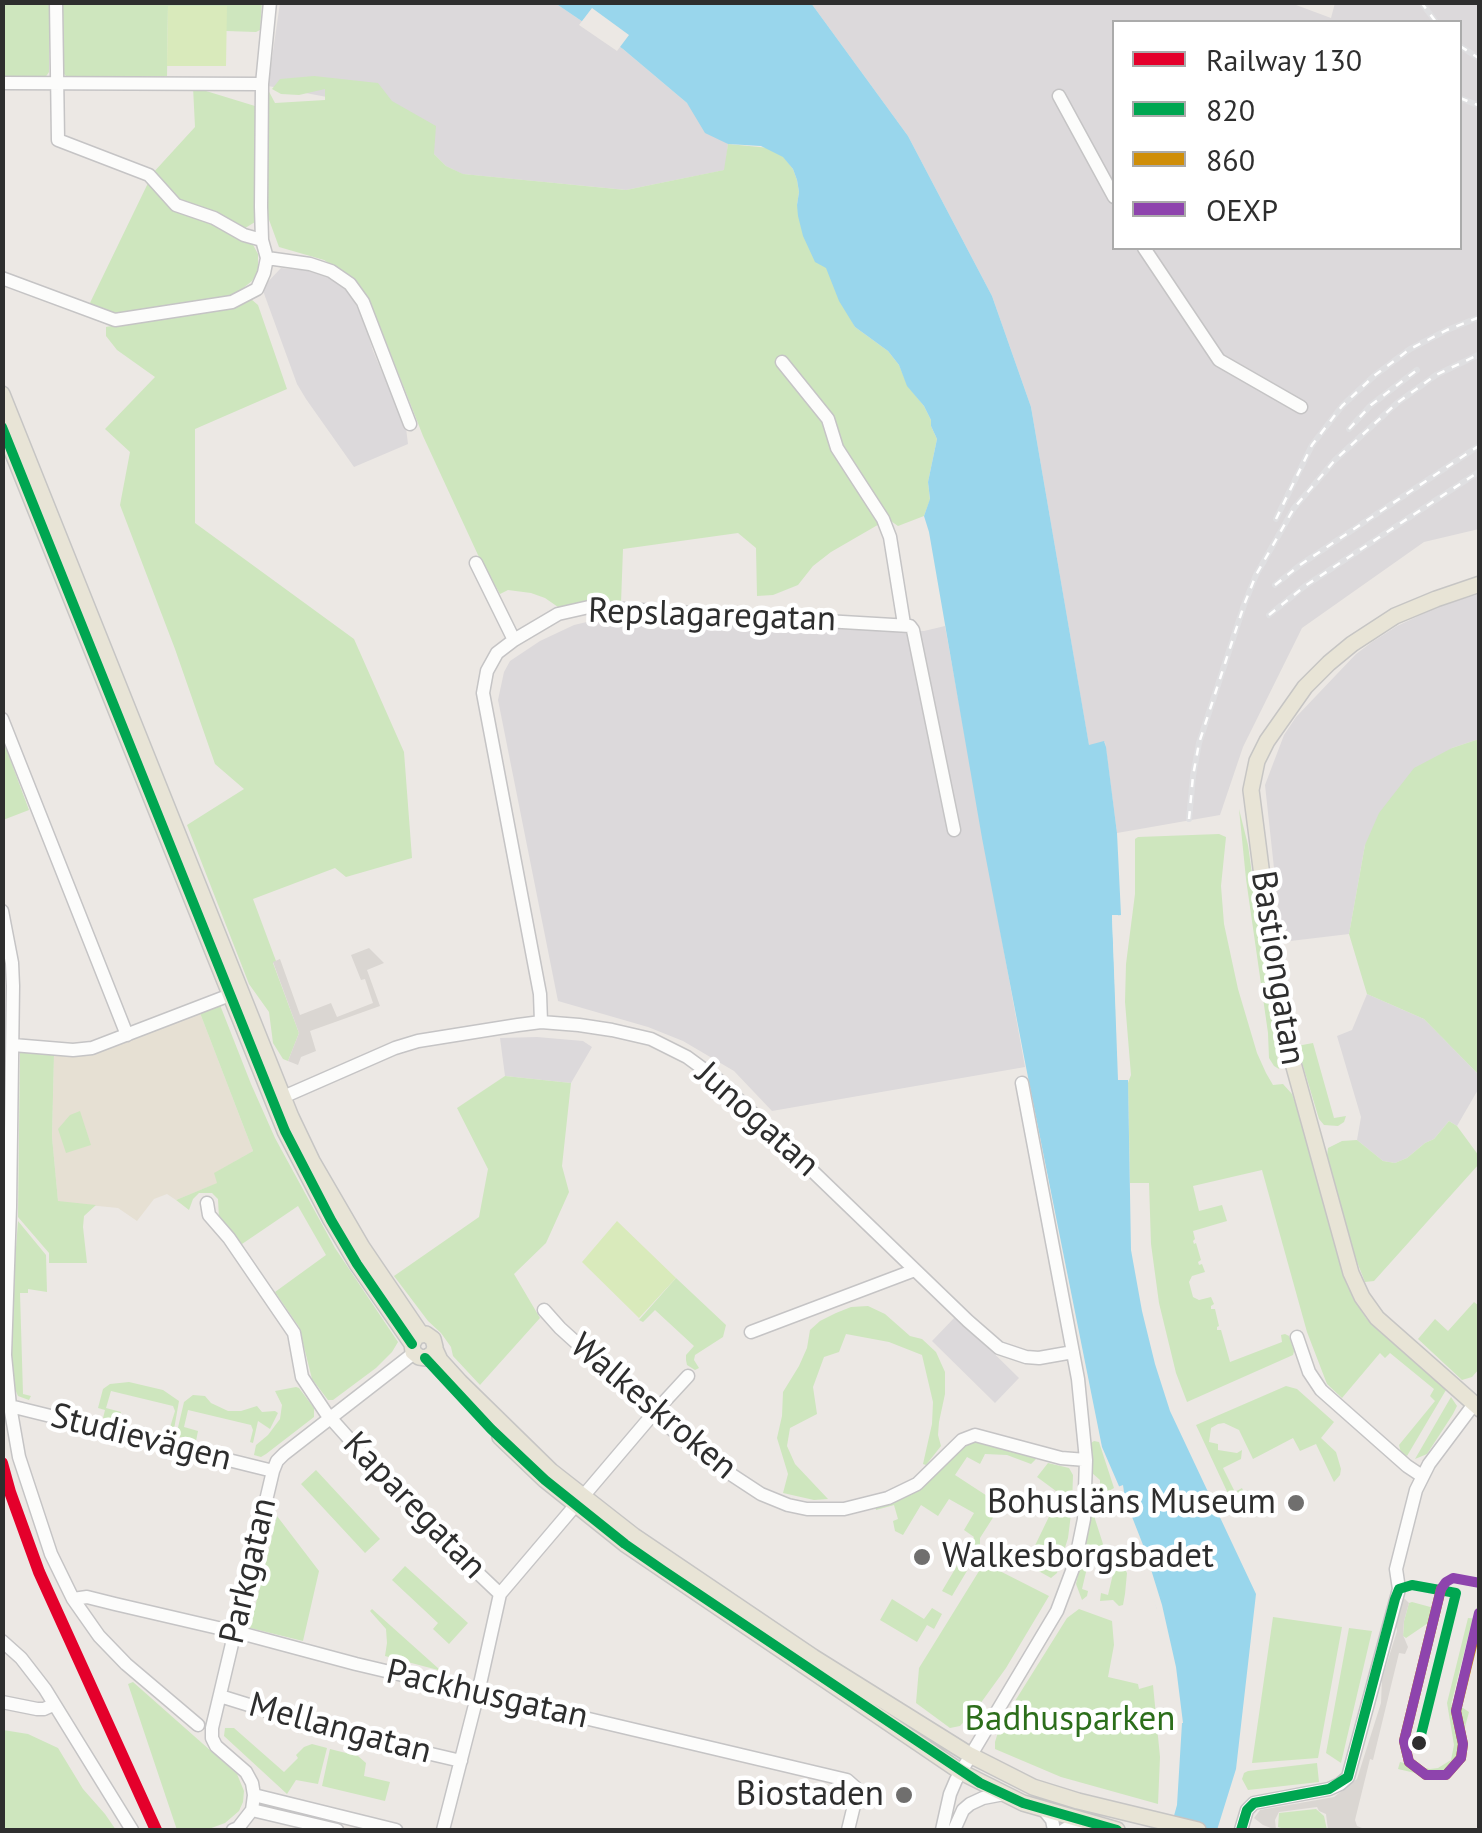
<!DOCTYPE html>
<html>
<head>
<meta charset="utf-8">
<style>
	body { margin:0 }
	#map { position:relative; width:1482px; height:1833px; overflow:hidden; background:#ece8e4; font-family:"PT Sans",sans-serif }
	canvas { display:block }
	.frame { position:absolute; inset:0; border:5px solid #2e2e2e; pointer-events:none }
	.legend { position:absolute; left:1112px; top:20px; width:350px; height:230px; box-sizing:border-box; background:#fff; border:2px solid #ababab; margin:0; padding:12px 18px; list-style:none; font-size:30px; color:#2e2e2e }
	.legend li { display:flex; align-items:center; gap:20px; height:50px }
	.legend b { width:50px; border:2px solid #ababab }
</style>
</head>
<body>
<div id="map">
<canvas width="1482" height="1833"></canvas>
<div class="frame"></div>
<ul class="legend">
<li><b style="height:12px;background:#e4002b"></b>Railway 130</li>
<li><b style="height:12px;background:#00a651"></b>820</li>
<li><b style="height:12px;background:#cf8e09"></b>860</li>
<li><b style="height:12px;background:#8e44ad"></b>OEXP</li>
</ul>
</div>
<script>
const g = document.querySelector('canvas').getContext('2d');
g.lineJoin = 'round';
function paint(path, color) { g.fillStyle = color; g.fill(path, 'evenodd'); }
const toPath = rows => new Path2D(rows.map(r => 'M' + r).join(''));
function trace(path, color, width, dash) { g.strokeStyle = color; g.lineWidth = width; g.lineCap = dash ? 'butt' : 'round'; g.setLineDash(dash || []); g.stroke(path); }
function drawText(font, color, halo, rows, align = 'center') {
  g.font = font + ' "PT Sans",sans-serif'; g.lineWidth = 9; g.setLineDash([]); g.textBaseline = 'middle'; g.strokeStyle = halo; g.fillStyle = color; for (const [text, x, y, turn = 0] of rows) {
    g.save(); g.translate(x, y); g.rotate((+turn || 0) * Math.PI / 180); g.textAlign = isNaN(turn) ? turn : align; if (halo) g.strokeText(text, 0, 0); g.fillText(text, 0, 0); g.restore();
  }
}
paint(toPath([
	[1288,2,1331,18,1335,3,1479,3,1479,529,1424,542,1302,628,1243,747,1220,815,1117,833,1105,742,1089,746,1031,407,992,296,908,136,811,3],
	[1114,22,1460,22,1460,248,1114,248],
	[280,3,555,3,623,49,687,103,728,144,725,170,626,190,462,174,446,166,434,154,327,97,268,86],
	[281,268,321,272,337,281,352,297,364,321,373,351,406,428,408,444,354,467,306,399,297,384,262,288],
	[1479,594,1479,739,1452,748,1365,845,1349,934,1282,942,1265,785,1284,735,1296,717,1356,654,1372,642,1397,626,1444,604],
	[591,621,924,631,945,626,1025,1067,772,1111,734,1071,683,1041,648,1027,558,1001,498,700,504,672,510,661,540,641,574,625],
	[1367,994,1424,1019,1479,1075,1479,1088,1457,1126,1449,1121,1434,1139,1425,1143,1407,1158,1395,1163,1383,1161,1357,1140,1361,1117,1337,1036,1352,1030],
	[537,1037,583,1041,592,1047,571,1083,505,1076,500,1038],
	[956,1316,1019,1378,995,1403,932,1341]
]), '#dcd9db');
paint(toPath([
	[200,1013,253,1151,215,1173,218,1183,176,1200,167,1194,154,1199,137,1221,118,1208,58,1202,52,1137,54,1054,91,1053,108,1049]
]), '#e6e0d3');
paint(toPath([
	[262,2,260,30,256,32,226,31,226,7,168,6,167,76,68,78,60,70,60,3],
	[2,3,49,3,49,72,45,78,3,78],
	[314,76,378,83,392,101,436,126,434,154,446,166,463,174,626,190,724,170,728,144,770,148,783,156,793,169,797,180,799,192,797,205,855,327,888,351,899,365,908,386,924,406,931,420,931,426,937,439,928,482,930,500,924,516,898,526,888,519,831,552,813,566,798,585,773,595,757,596,756,548,738,533,623,549,621,603,585,601,558,607,545,598,531,593,508,590,500,594,478,555,423,436,373,309,360,288,341,271,324,260,279,247,268,217,266,86,275,103,325,100,325,89,299,95,281,94,272,89,280,79],
	[193,87,255,106,255,222,242,230,180,204,152,174,195,127],
	[149,181,213,222,252,243,258,254,258,271,252,281,232,297,116,316,88,307],
	[251,299,258,305,287,389,195,429,195,523,354,639,404,752,412,858,346,877,335,868,253,899,276,961,273,963,299,1033,288,1061,283,1059,273,1043,269,1012,249,984,187,825,244,789,215,764,175,649,120,505,130,452,105,429,155,377,117,350,106,336,106,327],
	[1479,739,1480,739,1479,1075,1424,1019,1367,994,1349,934,1365,845,1379,813,1414,768,1452,748],
	[3,740,29,810,3,820,2,820],
	[1239,809,1248,845,1279,1069,1274,1066,1269,1058,1268,1033,1246,879],
	[1219,834,1226,837,1221,886,1224,924,1238,989,1257,1053,1266,1073,1273,1085,1283,1084,1292,1094,1296,1105,1345,1280,1353,1298,1366,1318,1446,1390,1407,1456,1401,1453,1399,1445,1435,1401,1430,1396,1434,1389,1390,1353,1385,1358,1380,1353,1342,1398,1327,1384,1307,1332,1262,1170,1193,1186,1199,1211,1222,1205,1227,1221,1193,1231,1195,1239,1193,1241,1194,1244,1196,1243,1201,1260,1198,1262,1199,1265,1202,1264,1205,1272,1192,1276,1189,1282,1193,1297,1199,1300,1211,1297,1214,1304,1211,1306,1211,1309,1215,1309,1219,1326,1217,1327,1217,1330,1221,1330,1230,1362,1282,1342,1281,1335,1285,1334,1289,1336,1294,1351,1293,1355,1187,1402,1176,1373,1159,1303,1151,1244,1149,1183,1130,1183,1128,1083,1131,1075,1125,1002,1126,964,1135,894,1135,839,1138,837],
	[220,1005,251,1084,275,1138,335,1248,398,1342,392,1352,376,1368,333,1400,328,1400,312,1379,299,1327,275,1292,326,1255,298,1206,242,1244,237,1242,219,1219,218,1199,212,1193,199,1193,193,1199,189,1210,176,1200,217,1183,214,1173,253,1151,200,1013],
	[1313,1043,1334,1118,1346,1116,1344,1122,1338,1126,1324,1125,1319,1119,1297,1046],
	[20,1051,54,1054,52,1137,58,1201,96,1205,84,1216,83,1227,87,1263,49,1263,49,1253,18,1217],
	[505,1076,571,1083,562,1166,569,1192,546,1243,514,1274,540,1318,480,1385,453,1356,451,1347,441,1333,428,1321,394,1276,479,1217,488,1169,457,1108],
	[80,1111,91,1145,66,1153,58,1129,70,1115],
	[1449,1121,1457,1126,1479,1156,1479,1164,1374,1281,1365,1282,1353,1252,1330,1167,1327,1156,1328,1148,1342,1141,1357,1140,1383,1161,1395,1163,1407,1158,1425,1143,1434,1139],
	[18,1221,46,1255,47,1292,28,1289,28,1293,20,1293,23,1394,31,1396,29,1400,18,1396,12,1382,12,1300],
	[676,1278,726,1325,723,1337,695,1355,694,1360,699,1368,695,1370,687,1365,686,1360,686,1355,694,1346,655,1310,643,1322,639,1320],
	[1474,1302,1479,1306,1479,1369,1472,1377,1462,1380,1418,1339,1435,1319,1448,1331],
	[868,1306,885,1314,910,1336,922,1339,936,1352,945,1372,945,1394,939,1422,938,1435,941,1446,926,1465,923,1464,932,1424,933,1402,922,1355,889,1342,846,1334,839,1352,824,1357,813,1387,817,1414,790,1428,787,1446,795,1464,828,1499,814,1500,783,1493,788,1474,777,1438,782,1416,783,1392,799,1366,807,1348,810,1330,820,1321,836,1313,851,1307],
	[129,1382,163,1390,179,1401,173,1435,168,1434,175,1411,173,1406,111,1391,106,1408,121,1412,118,1422,103,1418,105,1410,98,1408,103,1389,110,1384],
	[1286,1386,1297,1389,1334,1422,1321,1438,1336,1452,1341,1469,1340,1475,1334,1482,1316,1444,1300,1451,1293,1438,1253,1459,1239,1430,1224,1423,1218,1424,1211,1428,1209,1442,1218,1444,1218,1450,1237,1453,1242,1450,1241,1459,1223,1468,1235,1492,1242,1488,1244,1493,1231,1500,1196,1425],
	[296,1387,299,1388,314,1408,314,1417,266,1454,261,1457,254,1455,256,1445,268,1435,280,1419,282,1405,275,1391],
	[193,1395,205,1396,211,1403,228,1411,241,1411,257,1406,262,1412,275,1411,278,1413,270,1429,258,1421,253,1443,250,1442,253,1430,251,1425,188,1410,184,1427,198,1431,196,1441,176,1436,184,1402],
	[1451,1397,1457,1406,1453,1414,1427,1454,1415,1459],
	[968,1441,978,1441,1038,1457,1031,1464,1007,1455,985,1454,980,1464,967,1457,955,1475,1001,1505,980,1538,980,1549,952,1596,942,1591,974,1537,964,1530,974,1513,949,1499,938,1516,921,1505,903,1535,895,1531,893,1521,898,1519,894,1505,876,1510,875,1505,887,1502],
	[1094,1441,1099,1442,1114,1488,1107,1492,1109,1505,1100,1506,1100,1480,1092,1473,1091,1443],
	[1048,1463,1069,1468,1073,1475,1072,1506,1068,1538,1057,1573,1051,1578,1026,1564,1060,1494,1037,1477],
	[316,1470,380,1539,365,1553,301,1484],
	[1092,1481,1095,1519,1103,1544,1101,1552,1091,1551,1082,1589,1088,1591,1087,1596,1082,1600,1076,1584,1092,1514],
	[277,1516,319,1571,303,1641,250,1628],
	[1110,1552,1117,1553,1127,1573,1125,1594,1123,1605,1119,1606,1113,1600,1100,1601,1101,1593,1108,1595,1117,1557,1109,1554],
	[984,1563,1049,1596,1006,1668,980,1704,960,1726,950,1728,916,1703,919,1668],
	[405,1566,468,1623,449,1644,433,1629,438,1623,392,1580],
	[892,1599,924,1619,932,1608,942,1614,934,1629,927,1625,917,1642,880,1620],
	[1412,1602,1434,1608,1437,1612,1431,1621,1406,1638,1403,1636,1404,1621,1409,1603],
	[372,1609,439,1669,438,1670,385,1656,387,1643,386,1629,370,1611],
	[1079,1609,1112,1621,1114,1645,1108,1677,1138,1684,1139,1689,1153,1685,1160,1757,1158,1804,1061,1777,995,1749,995,1742,1000,1726,1010,1709,1067,1618],
	[1273,1617,1342,1627,1318,1758,1252,1763],
	[1468,1618,1479,1619,1479,1628,1470,1629,1451,1705,1460,1706,1469,1712,1456,1760,1451,1767,1437,1775,1428,1776,1398,1769,1400,1762,1430,1769,1438,1768,1451,1760,1454,1745,1447,1703],
	[1349,1628,1372,1631,1341,1763,1326,1753],
	[133,1682,237,1774,244,1791,243,1802,239,1811,225,1823,206,1830,177,1830,128,1684],
	[225,1728,234,1728,284,1772,298,1758,296,1755,304,1747,312,1744,327,1748,318,1784,296,1780,287,1794,224,1736],
	[3,1730,28,1734,58,1748,83,1789,105,1814,116,1830,3,1830],
	[330,1749,358,1756,366,1763,364,1776,390,1782,385,1801,322,1786],
	[1317,1763,1319,1782,1248,1790,1242,1779,1244,1773,1248,1771],
	[1316,1809,1324,1816,1327,1830,1287,1830,1278,1827,1279,1813]
]), '#cee6be');
paint(toPath([
	[168,6,227,6,226,66,167,66],
	[617,1221,676,1278,639,1318,582,1262]
]), '#d9eabb');
paint(toPath([
	[369,948,384,963,367,970,380,1006,310,1031,316,1051,301,1057,298,1065,288,1061,299,1033,273,962,280,959,300,1015,331,1003,337,1017,373,1003,365,979,361,980,351,955],
	[1403,1597,1409,1603,1404,1621,1403,1635,1408,1647,1405,1654,1399,1653,1373,1760,1370,1759,1355,1820,1357,1826,1367,1830,1328,1830,1326,1814,1319,1811,1317,1807,1279,1812,1275,1820,1276,1830,1263,1825,1254,1818,1260,1810,1334,1797,1357,1779,1381,1703,1382,1679,1397,1631,1394,1618]
]), '#dad6d2');
paint(toPath([
	[555,3,811,3,908,136,992,296,1031,407,1089,745,1104,741,1106,747,1117,833,1121,915,1112,916,1118,1080,1128,1080,1131,1250,1142,1311,1155,1364,1170,1411,1256,1594,1236,1769,1217,1830,1170,1830,1177,1805,1182,1723,1174,1667,1125,1500,1102,1447,1026,1067,982,838,929,532,924,516,930,499,928,482,937,439,931,426,931,420,924,406,907,386,899,365,888,351,855,327,839,301,826,268,815,262,803,236,798,216,797,205,799,192,797,180,793,169,783,157,761,146,728,144,705,133,687,103,623,49]
]), '#99d6ec');
paint(toPath([
	[592,8,629,35,617,51,579,25],
	[1112,915,1118,915,1124,1080,1119,1080],
	[1123,1485,1125,1499,1145,1550,1162,1605,1176,1667,1183,1723,1177,1723,1169,1668,1156,1607,1115,1488]
]), '#ece8e4');
const minor = toPath([
	[56,2,58,140,149,175,176,205,214,218,244,235,262,240],
	[2,83,262,84],
	[1059,96,1114,197],
	[1144,248,1219,360,1301,407],
	[267,258,310,264,331,271,350,284,363,302,410,424],
	[2,278,115,320,232,302,257,289,264,273,267,258,262,240,261,207,262,84,270,2],
	[782,362,828,419,837,448,883,519,890,537,904,624],
	[476,563,514,640],
	[2,719,127,1035],
	[2,911,12,963,13,986,10,1207,5,1355,10,1406,19,1457,51,1554,73,1599,99,1636,126,1664,198,1725],
	[541,1022,540,994,483,693,487,671,497,653,514,640,558,614,589,607,910,626,913,630,954,830],
	[13,1045,73,1050,92,1048,230,995],
	[274,1101,395,1048,418,1041,518,1025,541,1022,579,1025,612,1030,651,1039,687,1057,717,1079,968,1321,999,1348,1026,1357,1039,1358,1073,1352],
	[207,1203,209,1215,229,1238,294,1333,302,1377,326,1413,419,1517,500,1594],
	[544,1310,560,1328,697,1452,761,1494,788,1505,807,1509,844,1509,888,1498,917,1484,962,1440,975,1435,1061,1458,1086,1460],
	[751,1332,915,1270],
	[1297,1337,1309,1372,1321,1390,1407,1466,1422,1476],
	[10,1406,273,1471],
	[73,1599,87,1597,115,1604,244,1634,356,1664,847,1780,856,1788,856,1797,848,1830],
	[2,1641,21,1658,45,1689,132,1830],
	[220,1696,265,1710,281,1719,461,1761],
	[2,1702,37,1709,44,1709,53,1705],
	[254,1795,396,1830],
	[252,1810,337,1830],
	[1044,1810,1052,1820,1054,1830],
	[233,1830,238,1828,252,1810,254,1795,252,1783,246,1772,216,1746,212,1738,212,1728,273,1471,277,1461,284,1454,414,1353],
	[443,1830,478,1693,500,1594,653,1414,688,1376],
	[942,1830,950,1794,956,1780,1057,1611,1075,1563,1084,1519,1086,1460,1078,1379,1022,1083],
	[954,1830,963,1810,970,1804,983,1798,1004,1794],
	[1064,1830,1074,1824,1089,1824],
	[1241,1830,1247,1810,1254,1803,1329,1789,1340,1784,1348,1777,1399,1589,1396,1569,1416,1490,1429,1464,1474,1404]
]);
const major = toPath([
	[2,394,291,1117,312,1161,362,1247,421,1334],
	[2,426,285,1131,331,1220,357,1264,412,1344,413,1352,419,1357,426,1358,433,1353,435,1347,433,1339,426,1334,417,1336,412,1344],
	[1480,584,1436,599,1395,616,1352,644,1329,663,1305,687,1267,741,1257,761,1251,790,1280,1016,1351,1273,1362,1297,1377,1318,1480,1409],
	[435,1349,440,1360,460,1382,551,1471,634,1536,813,1657,970,1755,1033,1787,1078,1801,1198,1830],
	[500,1437,545,1480,625,1544,961,1772,1023,1803,1117,1830]
]);
trace(minor, '#c5c4c5', 15);
trace(major, '#c6c5c4', 18);
trace(minor, '#fcfcfb', 12);
trace(major, '#e8e4d6', 15);
const rail = toPath([
	[1421,2,1436,22],
	[1460,46,1480,59],
	[1460,98,1480,106],
	[1349,429,1371,405,1417,370],
	[1276,519,1312,445,1342,406,1374,376,1410,349,1447,330,1480,317],
	[1275,585,1300,565,1480,445],
	[1269,615,1305,586,1480,471],
	[1189,819,1193,776,1199,743,1244,605,1256,575,1294,508,1335,460,1397,403,1436,375,1480,354]
]);
trace(rail, '#dfdfe1', 6);
trace(rail, '#fff', 2.5, [8]);
trace(toPath([
	[2,427,285,1131,331,1220,357,1264,412,1344],
	[425,1358,491,1429,545,1480,625,1544,664,1571,980,1783,1023,1803,1117,1830],
	[1241,1830,1247,1810,1254,1803,1329,1789,1348,1777,1395,1599,1399,1589,1412,1585,1456,1593,1419,1743]
]), '#00a651', 10);
trace(toPath([
	[1441,1589,1404,1741,1409,1762,1426,1775,1446,1775,1461,1758,1463,1744,1456,1711,1480,1613]
]), '#cf8e09', 10);
trace(toPath([
	[1479,1613,1456,1711,1463,1744,1461,1758,1446,1775,1426,1775,1409,1762,1404,1741,1441,1589,1446,1582,1453,1578,1480,1583]
]), '#8e44ad', 10);
trace(toPath([
	[2,1463,10,1492,39,1572,156,1830]
]), '#e4002b', 12);
for (const [x, y, r, color] of [
	[1296,1503,10,"#706f6e"],
	[922,1557,10,"#706f6e"],
	[1419,1743,9,"#2e2e2e"],
	[904,1795,10,"#706f6e"]
]) { const dot = new Path2D(); dot.arc(x, y, r, 0, 2 * Math.PI); g.fillStyle = color; g.fill(dot); trace(dot, '#fff', 4); }
drawText('35px', '#2e2e2e', '#fff', [
	["Repslagaregatan",712,616,2],
	["Bastiongatan",1277,968,81],
	["Junogatan",757,1120,42],
	["Walkeskroken",653,1407,40],
	["Studievägen",141,1438,14],
	["Kaparegatan",414,1506,46],
	["Parkgatan",249,1571,-77],
	["Packhusgatan",487,1695,13],
	["Mellangatan",340,1729,15]
]);
drawText('35px', '#2e2e2e', '#fff', [
	["Bohusläns Museum",1276,1503],
	["Walkesborgsbadet",942,1557,"left"],
	["Biostaden",884,1795]
], 'right');
drawText('35px', '#2c6e1b', '#fff', [
	["Badhusparken",1070,1720]
]);
</script>
</body>
</html>
